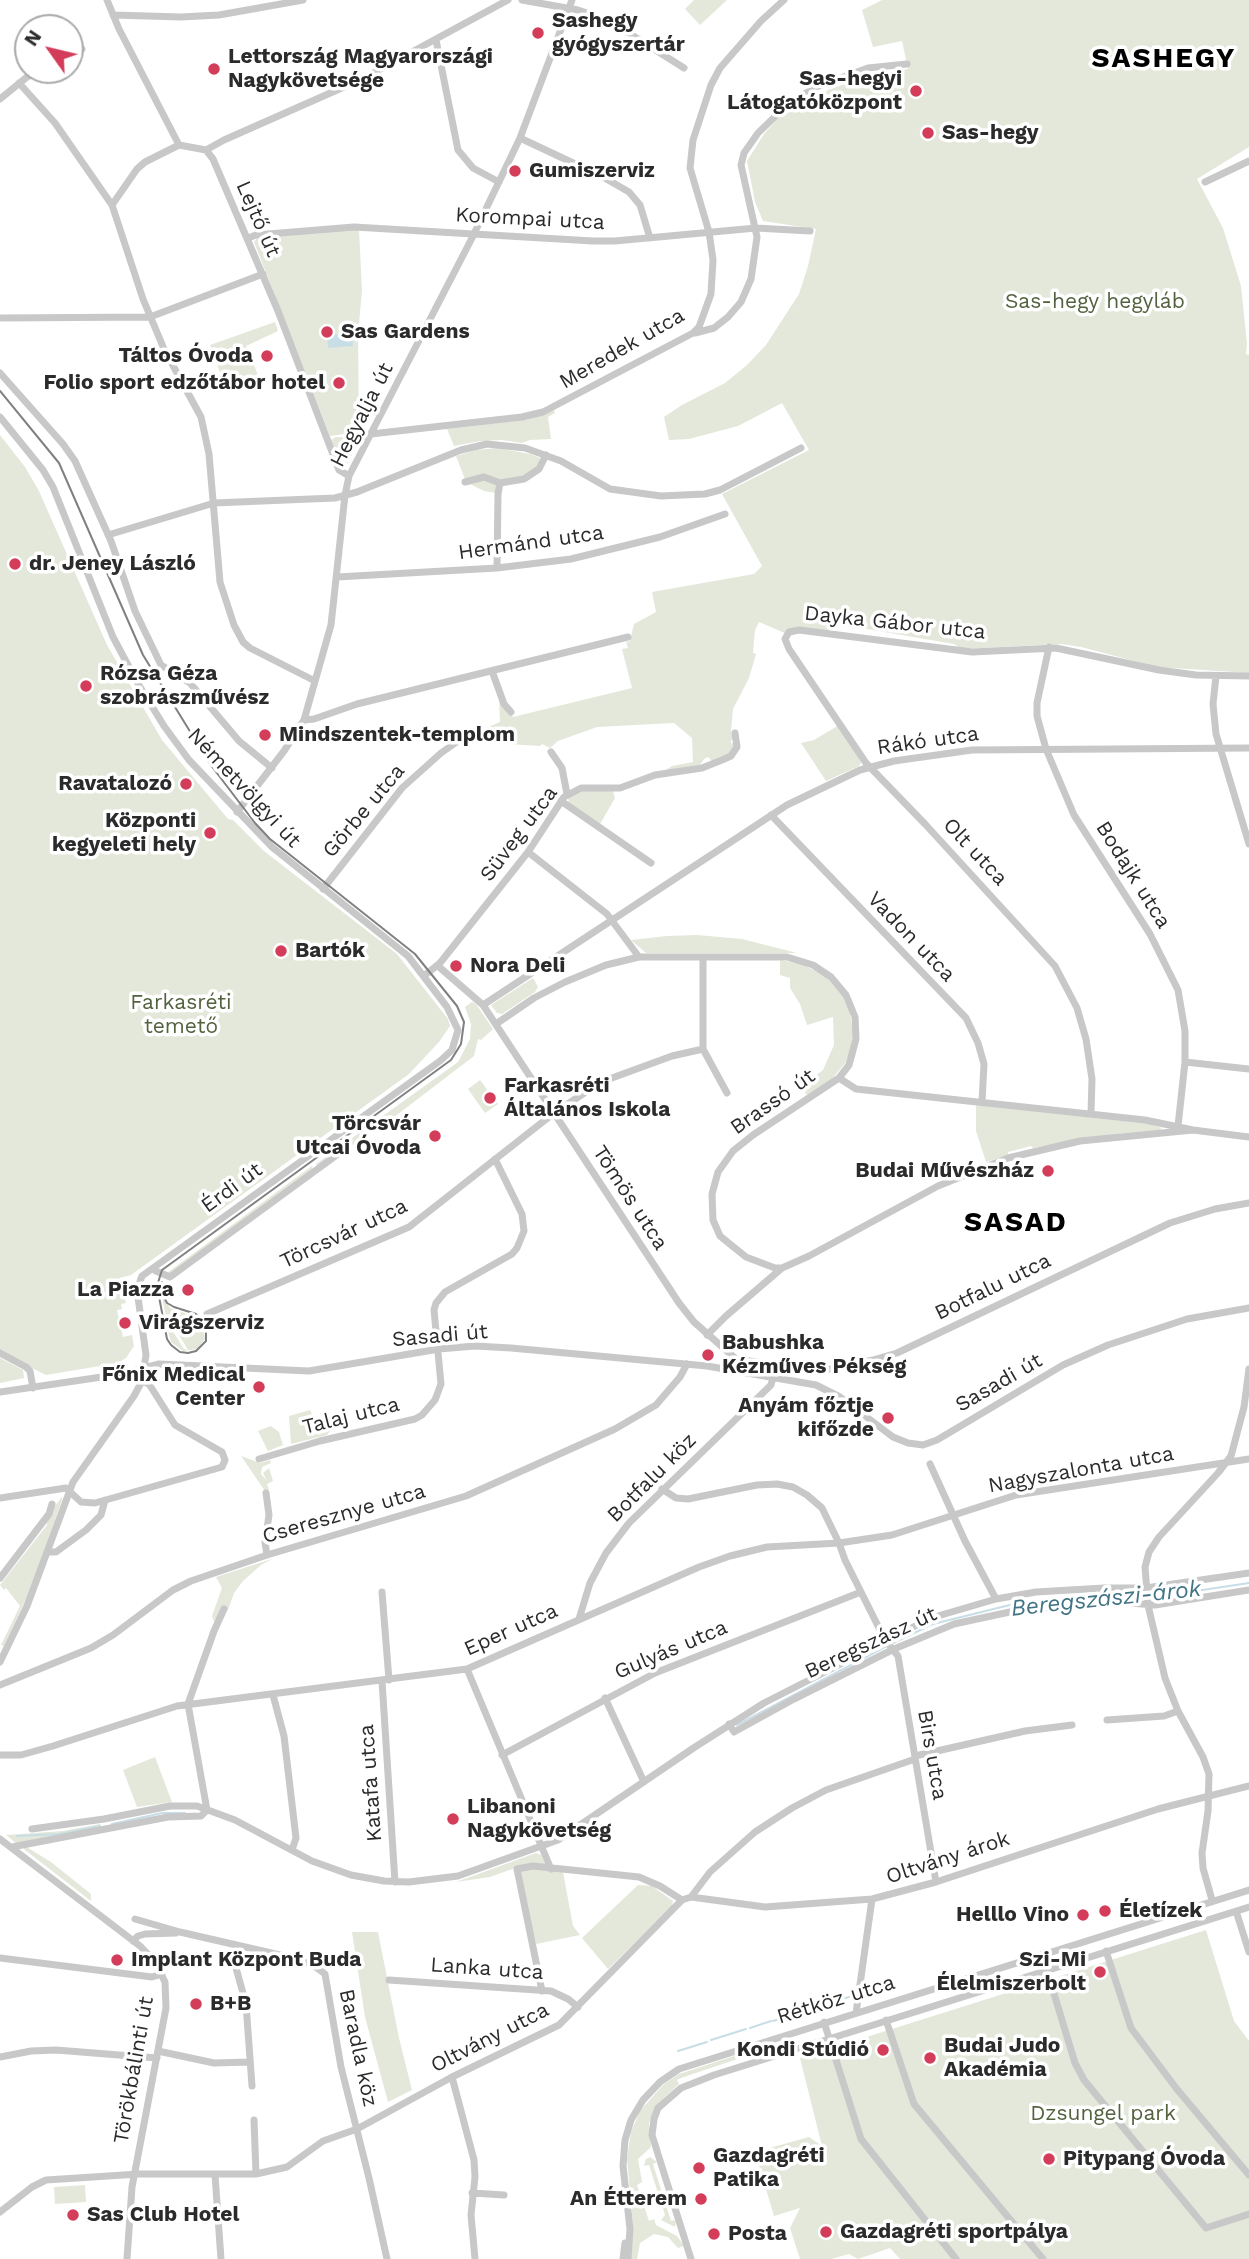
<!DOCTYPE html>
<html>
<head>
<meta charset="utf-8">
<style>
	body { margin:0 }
	#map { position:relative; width:1249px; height:2259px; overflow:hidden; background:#fff; font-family:"Work Sans",sans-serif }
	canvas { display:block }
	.north { position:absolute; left:14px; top:14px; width:70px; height:70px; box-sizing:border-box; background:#fff; border:2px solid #aaa; border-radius:50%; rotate:304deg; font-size:19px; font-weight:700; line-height:28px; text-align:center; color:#2b2b2b }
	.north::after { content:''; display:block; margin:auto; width:24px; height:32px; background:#d33d5a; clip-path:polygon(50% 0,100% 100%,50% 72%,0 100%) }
</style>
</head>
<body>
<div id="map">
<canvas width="1249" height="2259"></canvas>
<div class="north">N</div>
</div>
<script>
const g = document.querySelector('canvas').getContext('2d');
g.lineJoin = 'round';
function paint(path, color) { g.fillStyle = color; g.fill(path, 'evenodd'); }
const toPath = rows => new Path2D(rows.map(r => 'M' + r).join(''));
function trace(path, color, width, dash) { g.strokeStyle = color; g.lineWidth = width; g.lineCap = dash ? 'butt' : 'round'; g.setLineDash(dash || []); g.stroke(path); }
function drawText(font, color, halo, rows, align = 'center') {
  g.font = font + ' "Work Sans",sans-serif'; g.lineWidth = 7; g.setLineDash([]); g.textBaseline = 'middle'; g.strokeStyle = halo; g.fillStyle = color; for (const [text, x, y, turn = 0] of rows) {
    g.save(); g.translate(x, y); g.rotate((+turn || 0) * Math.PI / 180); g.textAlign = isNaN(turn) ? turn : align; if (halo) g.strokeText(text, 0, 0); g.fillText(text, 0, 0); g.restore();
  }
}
paint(toPath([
	[694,0,727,0,700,25,685,9],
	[882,0,1249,0,1249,147,1197,179,1223,228,1241,286,1247,344,1246,354,1249,355,1249,673,1157,667,1081,647,1061,644,961,649,954,644,832,623,830,630,794,630,787,634,759,622,755,630,753,653,756,654,749,678,733,709,731,732,735,739,731,740,731,743,735,744,730,754,712,761,708,757,704,759,700,765,664,771,672,766,693,762,692,738,674,723,597,727,558,741,550,748,542,744,540,746,508,744,499,729,462,744,460,741,470,735,500,722,499,697,513,717,632,688,622,649,628,648,626,642,630,641,634,624,656,612,652,592,754,574,762,566,722,494,809,450,782,403,738,426,689,439,669,440,664,417,682,405,725,383,747,365,766,345,799,294,808,266,816,229,763,221,755,202,747,161,764,134,780,116,813,98,828,90,873,74,908,69,902,41,873,47,862,10],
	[359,229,362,291,358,334,359,432,330,436,254,242,257,238],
	[275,322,278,331,246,346,260,380,225,386,210,345],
	[554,410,555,413,548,417,551,439,530,440,522,443,502,440,481,441,454,446,447,429,530,419],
	[0,435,25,467,39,491,107,645,162,740,228,819,233,820,264,851,397,954,448,1019,450,1026,439,1042,409,1074,131,1275,119,1278,126,1303,121,1304,122,1309,117,1310,123,1337,132,1335,134,1346,126,1358,118,1363,46,1375,0,1352],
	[336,437,361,438,345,468,340,463,331,440],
	[497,448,530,454,540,458,540,465,522,478,506,481,496,493,484,491,466,482,456,456,476,450],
	[839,725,861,762,859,766,826,781,801,743,814,740],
	[584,790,613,791,615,798,600,824,569,804,568,797],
	[697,935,742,939,797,953,646,953,631,940,667,936],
	[780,960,802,964,825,976,843,996,850,1013,853,1035,851,1049,846,1062,832,1079,807,1095,801,1087,823,1070,834,1045,833,1017,807,1025,800,1004,790,988,790,978,780,975],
	[533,978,538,987,535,992,502,1014,497,1013,491,1005],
	[472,1002,476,1004,493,1029,481,1040,478,1039,474,1056,389,1121,318,1168,316,1164,458,1062,470,1039,471,1024,465,1007],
	[480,1080,498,1104,485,1113,468,1089],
	[976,1105,1150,1124,1162,1128,1160,1130,1116,1134,1033,1148,1031,1146,1008,1152,1008,1155,986,1162,976,1131],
	[312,1166,313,1170,169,1275,167,1273],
	[162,1297,170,1308,193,1316,203,1324,205,1339,197,1349,183,1351,171,1342,165,1319,184,1349,188,1350,165,1312],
	[0,1358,23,1370,24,1378,0,1383],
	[310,1410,313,1416,326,1422,318,1425,314,1422,315,1426,320,1428,327,1424,330,1427,330,1431,327,1435,291,1444,289,1416],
	[271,1426,279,1432,283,1445,268,1451,258,1431],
	[241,1456,260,1463,270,1460,271,1463,262,1467,261,1474,267,1481,263,1473,269,1468,273,1481,267,1484,269,1490,265,1491],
	[62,1497,62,1500,32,1586,4,1646,1,1645,20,1606,6,1588,4,1590,0,1585,47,1525,46,1522,54,1507],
	[272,1559,261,1565,243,1581,234,1593,228,1610,223,1609,215,1624,212,1616,222,1588,216,1577],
	[155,1757,172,1802,137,1807,123,1770],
	[100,1824,101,1828,17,1844,6,1835,63,1831],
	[25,1846,51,1862,91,1894,91,1901,25,1850,23,1847],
	[536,1853,541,1855,545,1864,515,1868,490,1877,456,1882],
	[532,1867,563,1872,573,1926,580,1935,536,1944,518,1871],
	[638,1885,652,1886,673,1901,672,1906,608,1969,582,1938],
	[1206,1930,1234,2021,1249,2041,1249,2259,900,2259,890,2248,858,2259,849,2254,831,2259,800,2259,790,2228,800,2208,774,2216,755,2152,809,2137,822,2146,800,2058],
	[352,1932,378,1932,399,2038,412,2090,388,2102,365,2017],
	[762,2047,764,2056,757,2058,755,2053,681,2078,677,2080,679,2084,656,2105,649,2123,651,2147,638,2159,642,2182,637,2185,649,2221,654,2219,656,2225,677,2236,684,2246,678,2248,668,2237,654,2234,640,2243,637,2259,630,2259,633,2225,627,2159,631,2132,640,2111,663,2085,679,2074],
	[650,2157,657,2162,653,2164,671,2221,676,2220,675,2227,661,2220,665,2215,649,2165,644,2166,646,2159],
	[85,2185,86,2202,55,2204,54,2187]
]), '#e3e8da');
paint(toPath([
	[352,333,353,346,328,348,327,335]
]), '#c8dee6');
trace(toPath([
	[1149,1598,1249,1583],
	[893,1643,933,1624,1018,1603,1085,1597,1143,1599],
	[737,1725,885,1647],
	[112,1824,162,1813,185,1813],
	[17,1836,59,1834,100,1826],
	[820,2006,852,1996],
	[773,2021,817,2007],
	[750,2028,771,2021],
	[711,2040,746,2029],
	[678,2051,707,2042]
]), '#c8dee6', 2);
trace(toPath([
	[107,0,119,29,179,145],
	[522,0,578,10,608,20,684,68],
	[113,15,181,17,219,15,303,0],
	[436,40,458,150,473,168,499,182],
	[70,55,82,49],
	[19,83,55,123,112,205,143,299,164,349,201,417,209,454,220,582,234,625,243,642,250,648,315,681],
	[0,99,27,77,42,70],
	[520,138,603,177,629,192,640,205,650,238],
	[179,145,206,150,213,159,278,311,339,470,349,476],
	[206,150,224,140,362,79,508,0],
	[1205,182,1249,161],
	[112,205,137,169,145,162,179,145],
	[248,238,256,235,354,227,593,241,615,241,756,228,810,231],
	[0,318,150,317,263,274],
	[695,333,714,328,728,317,741,302,751,279,757,237,741,165,744,153,758,133,788,104,816,87,868,68,907,64],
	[0,373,63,444,75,461,111,541,135,611,161,665,190,683,239,741,272,768],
	[0,417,43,470,53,487,113,637,137,682,164,726,189,760,272,847,408,956,447,1007,458,1030,452,1050,440,1061,142,1276,137,1290,146,1355,142,1381,134,1396,73,1482,27,1606,0,1662],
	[371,434,522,417,543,412,693,333,699,327,711,294,713,260,709,232,690,168,693,140,711,85,720,68,761,21,784,0],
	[465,482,484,477,500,483,524,479,539,469,546,455],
	[108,535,214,503,335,498,357,492,461,450,487,444,525,448,561,461,610,489,661,496,705,494,720,490,801,448],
	[497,568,498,494,500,483],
	[337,577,497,568,571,559,660,537,725,514],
	[1049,647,1037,703,1037,716,1046,749,1074,815,1150,934,1178,990,1185,1031,1185,1062,1178,1126],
	[492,671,504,704,511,712],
	[1216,676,1213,704,1216,734,1249,844],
	[304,720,314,719,357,704,628,637],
	[551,752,562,768,567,794],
	[561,801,651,863],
	[237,812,284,751,304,720,331,625,345,495,349,476,472,238,520,138,572,0],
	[771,815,966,1018,978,1043,984,1064,982,1102],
	[528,852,607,914,639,957],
	[323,889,402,788,441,753,468,734],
	[703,957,703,1049,727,1093],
	[438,966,483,1005,679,1303,694,1322,736,1359,810,1370,830,1369,873,1360,897,1353,1170,1223,1215,1209,1249,1203],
	[424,976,440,963,528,852,564,797,581,788,620,788,655,775,702,768,722,760,731,756,737,747,735,733],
	[483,1005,787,805,860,770,894,761,972,750,1249,748],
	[496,1024,534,998,565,982,606,965,639,957,787,957,813,965,831,977,846,995,855,1017,856,1039,849,1065,839,1078,753,1135,733,1151,718,1172,712,1194,713,1220,720,1236,746,1257,775,1268,782,1268,809,1256,938,1186,1008,1158,1080,1141,1193,1130],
	[1185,1062,1249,1069],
	[839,1078,856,1089,1145,1120,1193,1130,1249,1137],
	[1091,1114,1092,1079,1086,1039,1077,1008,1055,966,925,824,866,763,789,649,785,639,789,632,799,630,972,652,1056,648,1159,670,1196,675,1249,676],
	[156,1271,170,1277,345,1149],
	[207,1314,409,1227,554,1113,601,1082,672,1056,703,1049],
	[707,1335,726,1316,782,1268],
	[0,1353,26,1367,30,1371,33,1388],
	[0,1392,122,1374,159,1364,309,1371,439,1349,475,1346,511,1348,707,1366,816,1385,840,1397,893,1437,908,1443,923,1445,937,1440,1063,1365,1108,1345,1187,1319,1249,1308],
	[259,1459,320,1441,415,1419,422,1415,435,1400,441,1384,434,1310,436,1303,445,1292,512,1254,517,1248,524,1231,522,1214,495,1159],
	[930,1464,965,1541,996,1599],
	[662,1489,676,1498,688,1499,757,1485,777,1484,793,1487,807,1495,822,1508,839,1543,892,1535,1016,1495,1249,1459],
	[266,1493,269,1515,265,1543,267,1555],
	[0,1498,66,1488,81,1502,95,1503,222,1467,225,1460,222,1452,175,1425,149,1384,142,1381],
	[48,1552,56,1552,86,1530,101,1515,105,1500],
	[0,1578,49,1514,52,1504],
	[382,1592,389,1680],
	[579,1619,590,1583,606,1553,629,1523,771,1385,773,1377],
	[467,1669,551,1869],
	[382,1681,395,1882],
	[0,1685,91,1648,113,1635,173,1590,191,1581,267,1555,466,1496,615,1429,656,1405,680,1377,687,1364],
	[273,1695,284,1736,296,1838,292,1850],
	[605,1698,644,1782],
	[1107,1720,1164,1716,1178,1711],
	[729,1724,734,1732,794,1699,894,1649,954,1624,1019,1610,1116,1602,1155,1605,1249,1590],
	[0,1755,21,1755,53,1746,177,1706,467,1669,699,1567,730,1556,767,1547,839,1543,845,1560,885,1640,898,1656,936,1882],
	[502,1755,655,1673,861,1592],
	[915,1756,1025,1731,1072,1725],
	[207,1810,188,1704,214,1631,224,1609],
	[32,1829,104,1819,170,1806,197,1806,235,1820,312,1861,351,1875,384,1881,409,1882,458,1876,558,1840,695,1747,764,1703,931,1618,996,1599,1036,1592,1104,1588,1146,1588,1249,1573],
	[0,1839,140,1946,155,1962,165,1982,166,2008,132,2187,127,2259],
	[12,1847,168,1817,201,1816,207,1810],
	[691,1897,765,1907,872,1899,936,1882,1158,1809,1249,1786],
	[1212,1900,1203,1868,1202,1853,1208,1811,1209,1774,1203,1757,1178,1711,1165,1678,1148,1605,1145,1567,1149,1552,1159,1537,1218,1473,1231,1456,1244,1407,1249,1369],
	[1236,1911,1249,1952],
	[135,1919,180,1932,293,1958,313,1965,325,1974,341,2067,369,2178,387,2259],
	[133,1941,138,1936,145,1934,176,1933],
	[1106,1951,1131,2028,1176,2088,1249,2175],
	[1042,1954,1075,2063,1084,2080,1206,2228,1249,2214],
	[0,1958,152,1977,162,1974],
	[236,1968,246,2004,252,2086],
	[389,1980,551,1991,568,1999,578,2007],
	[542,1991,517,1869,533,1866,639,1877,660,1886,682,1900],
	[856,2013,872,1899],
	[886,2020,914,2104,1043,2259],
	[824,2022,861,2139,956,2259],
	[158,2051,214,2063,250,2062],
	[0,2057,31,2051,56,2050,157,2058],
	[452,2077,474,2160,475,2177,471,2215,475,2259],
	[254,2120,256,2174],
	[215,2175,221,2259],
	[472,2193,504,2195],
	[0,2212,32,2187,46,2180,139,2174,256,2174,287,2167,323,2141,357,2129,452,2077,559,2025,682,1900,691,1897,710,1872,755,1832,792,1808,826,1790,915,1759],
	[623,2259,625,2243],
	[628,2259,630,2229,623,2166,625,2140,631,2120,643,2100,660,2082,679,2069,1249,1890],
	[691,2259,652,2135,654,2119,658,2108,681,2088,714,2075,1249,1907]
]), '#c8c8c8', 7);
trace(toPath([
	[0,391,59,463,143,655,210,764,255,823,270,839,415,954,457,1006,464,1022,461,1044,451,1060,162,1270,157,1286,167,1339,171,1345,180,1352,188,1353,196,1351,206,1341,206,1325,196,1314,174,1307,167,1303,162,1293,162,1282]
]), '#808080', 2);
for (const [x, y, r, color] of [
	[538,33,7,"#d33d5a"],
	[214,69,7,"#d33d5a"],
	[916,91,7,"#d33d5a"],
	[928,133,7,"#d33d5a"],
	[515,171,7,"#d33d5a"],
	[327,332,7,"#d33d5a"],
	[267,356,7,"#d33d5a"],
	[339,383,7,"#d33d5a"],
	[15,564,7,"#d33d5a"],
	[86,686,7,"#d33d5a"],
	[265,735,7,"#d33d5a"],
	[186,784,7,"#d33d5a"],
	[210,833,7,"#d33d5a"],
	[281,951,7,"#d33d5a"],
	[456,966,7,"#d33d5a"],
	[490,1098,7,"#d33d5a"],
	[435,1136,7,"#d33d5a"],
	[1048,1171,7,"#d33d5a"],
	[188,1290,7,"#d33d5a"],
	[125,1323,7,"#d33d5a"],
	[708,1355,7,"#d33d5a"],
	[259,1387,7,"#d33d5a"],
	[888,1418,7,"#d33d5a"],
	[453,1819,7,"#d33d5a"],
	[1105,1911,7,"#d33d5a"],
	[1083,1915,7,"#d33d5a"],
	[117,1960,7,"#d33d5a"],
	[1100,1972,7,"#d33d5a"],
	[196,2004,7,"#d33d5a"],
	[883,2050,7,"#d33d5a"],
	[930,2058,7,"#d33d5a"],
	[1049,2159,7,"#d33d5a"],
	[699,2168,7,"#d33d5a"],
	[701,2199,7,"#d33d5a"],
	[73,2215,7,"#d33d5a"],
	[826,2232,7,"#d33d5a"],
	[714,2234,7,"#d33d5a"]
]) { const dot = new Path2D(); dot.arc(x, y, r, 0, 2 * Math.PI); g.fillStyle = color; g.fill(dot); trace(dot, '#fff', 2.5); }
drawText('bold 21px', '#2b2b2b', '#fff', [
	["Sashegy",552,21],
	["gyógyszertár",552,45],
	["Lettország Magyarországi",228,57],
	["Nagykövetsége",228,81],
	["Sas-hegyi",902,79,"right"],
	["Látogatóközpont",902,103,"right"],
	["Sas-hegy",942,133],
	["Gumiszerviz",529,171],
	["Sas Gardens",341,332],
	["Táltos Óvoda",253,356,"right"],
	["Folio sport edzőtábor hotel",325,383,"right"],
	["dr. Jeney László",29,564],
	["Rózsa Géza",100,674],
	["szobrászművész",100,698],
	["Mindszentek-templom",279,735],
	["Ravatalozó",172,784,"right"],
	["Központi",196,821,"right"],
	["kegyeleti hely",196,845,"right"],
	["Bartók",295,951],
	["Nora Deli",470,966],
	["Farkasréti",504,1086],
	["Általános Iskola",504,1110],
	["Törcsvár",421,1124,"right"],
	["Utcai Óvoda",421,1148,"right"],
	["Budai Művészház",1034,1171,"right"],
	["La Piazza",174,1290,"right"],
	["Virágszerviz",139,1323],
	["Babushka",722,1343],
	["Kézműves Pékség",722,1367],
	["Főnix Medical",245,1375,"right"],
	["Center",245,1399,"right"],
	["Anyám főztje",874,1406,"right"],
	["kifőzde",874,1430,"right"],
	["Libanoni",467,1807],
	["Nagykövetség",467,1831],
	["Életízek",1119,1911],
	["Helllo Vino",1069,1915,"right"],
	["Implant Központ Buda",131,1960],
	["Szi-Mi",1086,1960,"right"],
	["Élelmiszerbolt",1086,1984,"right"],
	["B+B",210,2004],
	["Budai Judo",944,2046],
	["Akadémia",944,2070],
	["Kondi Stúdió",869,2050,"right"],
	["Gazdagréti",713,2156],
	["Patika",713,2180],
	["Pitypang Óvoda",1063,2159],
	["An Étterem",687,2199,"right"],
	["Sas Club Hotel",87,2215],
	["Gazdagréti sportpálya",840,2232],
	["Posta",728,2234]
], 'left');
drawText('21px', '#2b2b2b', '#fff', [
	["Lejtő út",258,219,66],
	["Korompai utca",530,219,3],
	["Meredek utca",622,349,-30],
	["Hegyalja út",362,415,-63],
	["Hermánd utca",531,543,-8],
	["Dayka Gábor utca",895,623,6],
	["Rákó utca",928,741,-8],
	["Németvölgyi út",244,788,47],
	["Görbe utca",364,811,-50],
	["Süveg utca",519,834,-53],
	["Olt utca",975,852,47],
	["Bodajk utca",1133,875,58],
	["Vadon utca",911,937,46],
	["Brassó út",773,1102,-35],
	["Érdi út",232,1188,-36],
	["Tömös utca",630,1198,57],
	["Törcsvár utca",344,1234,-25],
	["Botfalu utca",993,1287,-26],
	["Sasadi út",440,1336,-5],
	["Sasadi út",999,1383,-30],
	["Talaj utca",351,1416,-14],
	["Nagyszalonta utca",1081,1470,-10],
	["Botfalu köz",652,1478,-45],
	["Cseresznye utca",344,1514,-16],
	["Eper utca",511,1630,-24],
	["Beregszász út",871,1643,-25],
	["Gulyás utca",671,1650,-23],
	["Birs utca",932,1755,80],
	["Katafa utca",371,1783,-94],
	["Oltvány árok",948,1858,-18],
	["Lanka utca",487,1969,4],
	["Rétköz utca",836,2000,-17],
	["Oltvány utca",490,2038,-27],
	["Baradla köz",358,2048,78],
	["Törökbálinti út",134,2070,-80]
]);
drawText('21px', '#53623e', '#fff', [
	["Sas-hegy hegyláb",1095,302],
	["Farkasréti",181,1003],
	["temető",181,1027],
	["Dzsungel park",1103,2114]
]);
drawText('italic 23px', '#427385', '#fff', [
	["Beregszászi-árok",1106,1599,-6]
]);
g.letterSpacing = '2px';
drawText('bold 28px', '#000', '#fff', [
	["SASHEGY",1164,59],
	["SASAD",1016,1223]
]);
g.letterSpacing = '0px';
</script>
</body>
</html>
